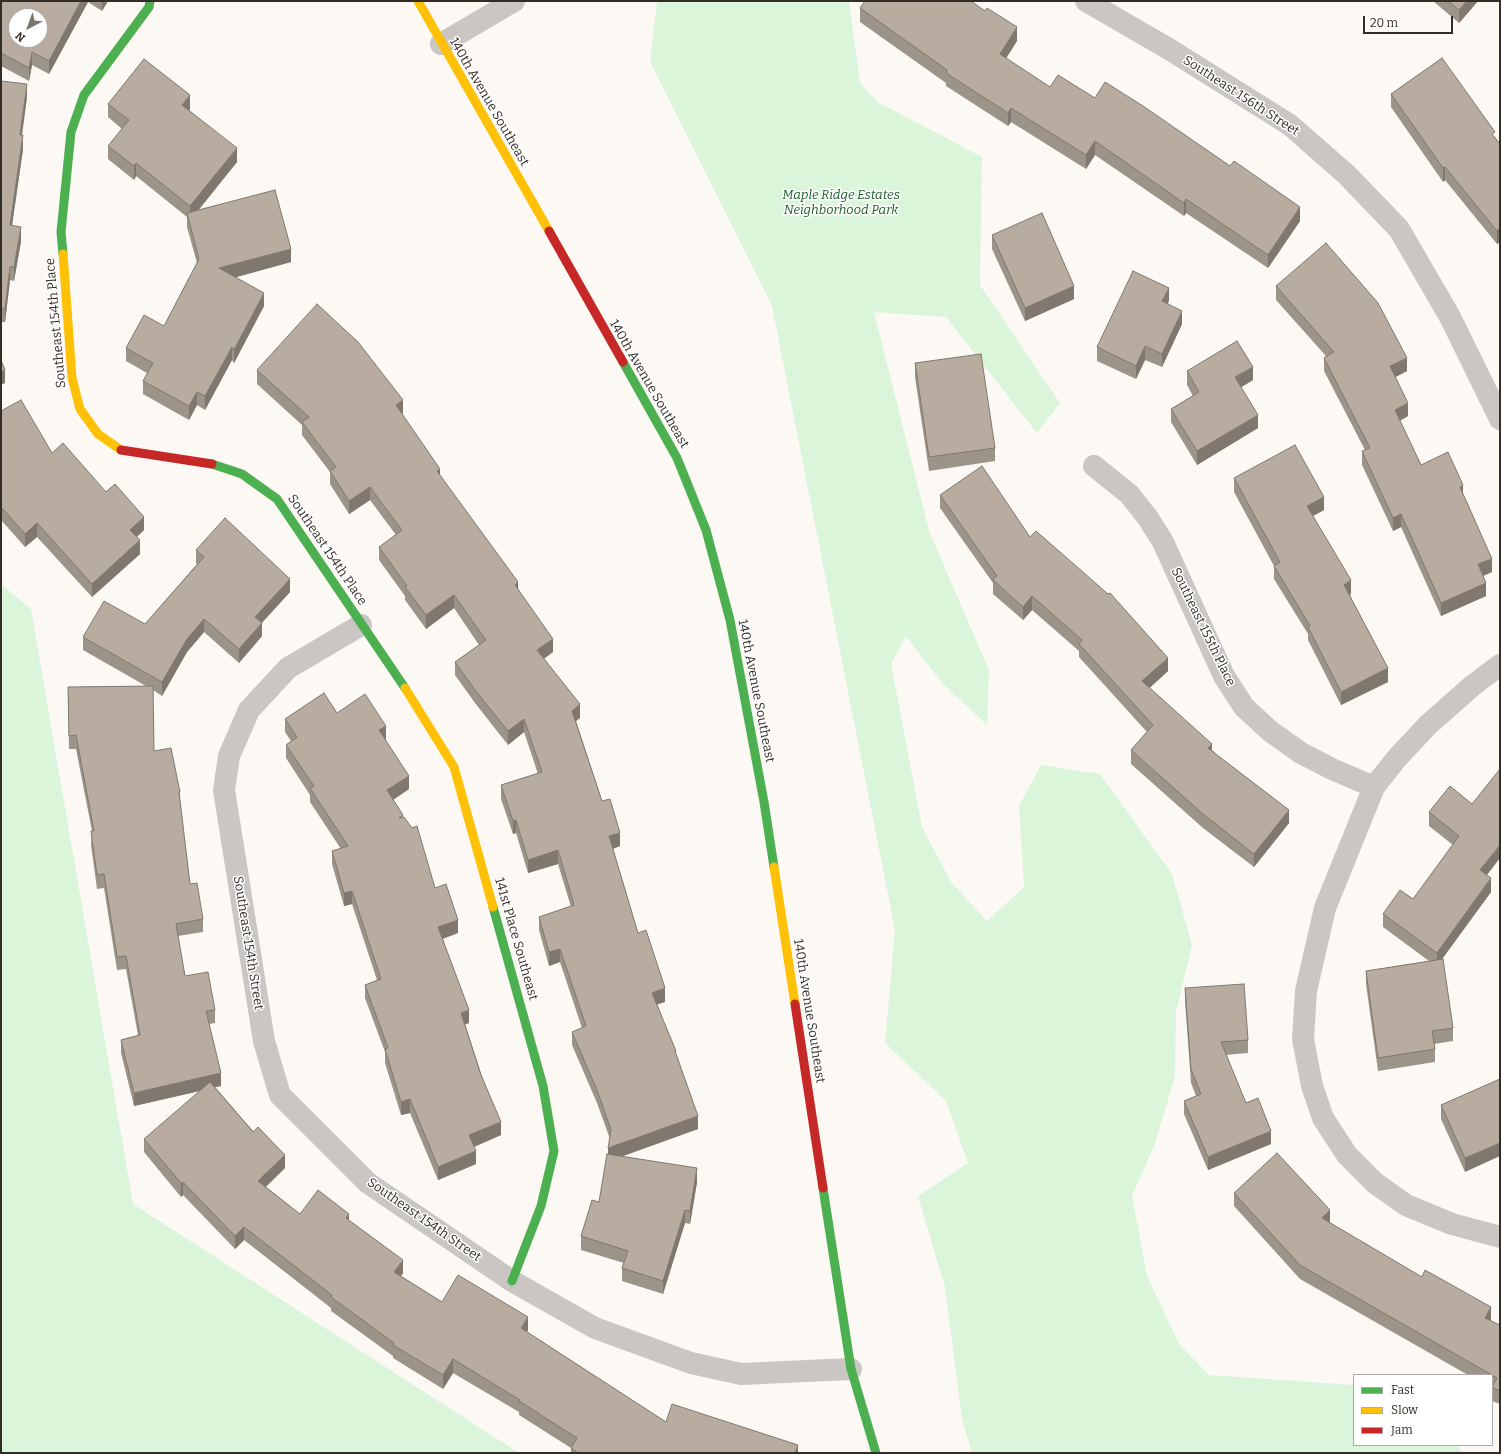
<!DOCTYPE html>
<html>
<head>
<meta charset="utf-8">
<style>
	body { margin:0 }
	#map { position:relative; width:1501px; height:1454px; overflow:hidden; background:#fcf8f4; font-family:Bitter,serif }
	canvas { display:block }
	.frame { position:absolute; inset:0; border:2px solid #332d26; pointer-events:none }
	.legend { position:absolute; left:1353px; top:1374px; width:140px; height:72px; box-sizing:border-box; background:#fff; border:1px solid #adaba8; margin:0; padding:5px 7px; list-style:none; font-size:12px; color:#332d26 }
	.legend li { display:flex; align-items:center; gap:8px; height:20px }
	.legend b { width:20px; border:1px solid #adaba8 }
	.north { position:absolute; left:8px; top:8px; width:40px; height:40px; box-sizing:border-box; background:#fff; border:1px solid #adaba8; border-radius:50%; rotate:221deg; font-size:11px; font-weight:700; line-height:16px; text-align:center; color:#332d26 }
	.north::after { content:''; display:block; margin:auto; width:14px; height:18px; background:#79746e; clip-path:polygon(50% 0,100% 100%,50% 72%,0 100%) }
	.scale { position:absolute; left:1363px; top:16px; width:90px; height:18px; box-sizing:border-box; border:2px solid #332d26; border-top:0; padding-left:5px; font-size:12px; line-height:14px; white-space:nowrap; color:#332d26; -webkit-text-stroke:3px #fff; paint-order:stroke }
</style>
</head>
<body>
<div id="map">
<canvas width="1501" height="1454"></canvas>
<div class="frame"></div>
<ul class="legend">
<li><b style="height:5px;background:#4caf50"></b>Fast</li>
<li><b style="height:5px;background:#ffc107"></b>Slow</li>
<li><b style="height:5px;background:#c62828"></b>Jam</li>
</ul>
<div class="north">N</div>
<div class="scale">20 m</div>
</div>
<script>
const g = document.querySelector('canvas').getContext('2d');
g.lineJoin = 'round';
function paint(path, color) { g.fillStyle = color; g.fill(path, 'evenodd'); }
const toPath = rows => new Path2D(rows.map(r => 'M' + r).join(''));
function trace(path, color, width, dash) { g.strokeStyle = color; g.lineWidth = width; g.lineCap = dash ? 'butt' : 'round'; g.setLineDash(dash || []); g.stroke(path); }
function drawText(font, color, halo, rows, align = 'center') {
  g.font = font + ' Bitter,serif'; g.lineWidth = 3; g.setLineDash([]); g.textBaseline = 'middle'; g.strokeStyle = halo; g.fillStyle = color; for (const [text, x, y, turn = 0] of rows) {
    g.save(); g.translate(x, y); g.rotate((+turn || 0) * Math.PI / 180); g.textAlign = isNaN(turn) ? turn : align; if (halo) g.strokeText(text, 0, 0); g.fillText(text, 0, 0); g.restore();
  }
}
paint(toPath([
	[657,1,849,1,860,83,878,102,982,157,980,285,1060,403,1037,433,946,317,874,312,929,531,989,670,987,725,943,684,906,636,891,664,922,827,951,882,987,921,1024,887,1019,806,1041,765,1100,774,1172,874,1192,945,1176,1012,1175,1077,1154,1146,1132,1196,1147,1276,1179,1344,1209,1375,1354,1385,1354,1445,1457,1445,1463,1453,972,1453,962,1419,945,1287,918,1196,968,1163,946,1101,885,1043,895,930,772,306,650,62],
	[1,584,31,609,133,1204,519,1453,1,1453]
]), '#dbf5db');
trace(toPath([
	[1086,1,1169,49,1290,125,1347,175,1399,229,1450,317,1500,419],
	[441,44,514,1],
	[1094,466,1129,494,1148,518,1163,542,1224,676,1244,707,1270,731,1301,753,1332,769,1374,787],
	[361,625,288,668,249,710,229,756,224,790,264,1041,280,1095,368,1183,512,1281,595,1328,691,1363,741,1374,851,1369],
	[1500,665,1472,686,1428,725,1397,758,1374,787,1325,908,1306,991,1303,1039,1312,1086,1323,1118,1347,1155,1375,1183,1406,1205,1452,1224,1500,1237]
]), '#c9c6c4', 22);
trace(toPath([
	[63,254,61,232,71,132,84,95,149,7,150,1],
	[623,362,677,458,706,530,730,620,764,802,774,867],
	[212,464,242,474,277,499,405,688],
	[493,907,543,1086,554,1151,541,1206,512,1281],
	[823,1188,851,1369,876,1453]
]), '#4caf50', 9);
trace(toPath([
	[418,1,549,231],
	[63,254,72,378,80,409,98,434,121,450],
	[405,688,454,767,493,907],
	[774,867,795,1004]
]), '#ffc107', 9);
trace(toPath([
	[549,231,623,362],
	[121,450,212,464],
	[795,1004,823,1188]
]), '#c62828', 9);
paint(toPath([
	[1,1,108,1,102,11,88,2,49,74,32,65,29,81,1,66],
	[1433,1,1478,1,1459,23],
	[860,8,1017,41,1006,58,1050,87,1095,98,1300,221,1268,268,1186,213,1184,216,1095,155,1086,169,1011,122,1008,126,946,86,946,83,860,22],
	[1,81,27,97,22,135,23,149,12,226,21,241,14,281,10,280,5,322,1,322],
	[1391,94,1495,137,1500,144,1500,242,1497,244,1445,180,1443,182,1391,107],
	[108,104,190,109,189,110,237,162,198,211,291,262,235,277,264,306,234,363,232,360,205,410,197,405,189,420,143,394,143,381,147,373,126,361,126,348,164,326,197,263,187,227,187,217,136,176,134,180,108,159,108,146,122,129,108,117],
	[992,235,1074,299,1025,321,992,249],
	[1276,286,1407,371,1395,377,1408,416,1400,421,1421,465,1463,494,1492,572,1483,576,1486,596,1441,616,1401,527,1393,531,1362,465,1362,451,1365,450,1324,371,1324,358,1326,356,1276,300],
	[1169,301,1167,304,1182,324,1162,367,1145,360,1136,379,1097,361,1097,347],
	[915,363,995,448,995,461,929,471,915,377],
	[257,370,403,413,402,414,440,475,518,589,553,652,544,659,580,718,576,721,602,801,620,846,613,849,638,933,665,1002,657,1004,676,1055,698,1129,621,1157,697,1182,690,1224,685,1223,663,1294,622,1281,622,1268,624,1263,581,1250,581,1236,599,1202,608,1155,610,1139,597,1103,572,1045,572,1032,582,1028,560,962,549,966,539,930,539,917,571,907,558,864,528,873,516,833,513,834,501,799,501,785,538,774,524,732,508,745,475,703,455,675,455,662,479,645,454,608,426,629,405,600,405,596,379,560,379,547,396,535,370,500,349,514,330,484,330,472,302,435,302,425,257,384],
	[1187,371,1253,380,1241,387,1258,428,1197,465,1171,422,1171,409,1193,396,1187,385],
	[1,411,52,453,106,492,144,530,137,537,140,554,92,597,37,537,25,547,1,520],
	[1234,478,1324,510,1313,516,1351,594,1350,595,1388,682,1341,705,1308,640,1308,634,1274,579,1274,566,1234,492],
	[940,495,1030,537,1168,671,1149,688,1212,750,1289,823,1254,867,1203,828,1131,764,1131,750,1147,732,1079,657,1079,651,1032,610,1023,620,993,594,993,583,940,508],
	[196,550,290,592,262,623,262,636,239,663,204,632,187,652,162,696,153,690,154,751,180,792,180,801,190,884,203,919,203,932,178,936,185,976,215,1010,215,1023,209,1024,221,1086,215,1087,285,1168,266,1187,300,1214,349,1221,403,1273,401,1276,442,1302,528,1330,527,1332,666,1422,798,1453,571,1453,571,1448,519,1415,519,1412,453,1373,443,1389,393,1358,393,1356,331,1311,331,1308,244,1240,235,1249,183,1195,181,1197,144,1152,144,1139,200,1091,134,1106,121,1053,121,1040,138,1035,126,969,117,970,104,888,97,889,91,845,92,831,76,749,69,749,68,687,146,686,83,650,83,637,145,624,197,564,196,563],
	[337,713,386,739,385,739,409,789,393,800,403,817,435,888,458,933,443,939,469,1023,465,1024,501,1135,474,1147,476,1164,438,1180,410,1113,401,1115,385,1063,385,1052,365,998,365,985,377,980,352,904,344,906,332,864,332,851,341,849,310,802,310,795,286,758,286,745,291,741,285,732,285,719],
	[1450,786,1487,875,1491,892,1442,959,1453,1028,1453,1041,1434,1044,1435,1049,1435,1062,1378,1071,1366,984,1366,971,1429,961,1383,927,1383,914,1413,899,1453,845,1429,826,1429,812],
	[1185,988,1248,1040,1248,1053,1226,1055,1246,1103,1271,1144,1208,1170,1184,1114,1184,1101,1196,1096,1191,1083,1185,1001],
	[1500,1079,1465,1172,1441,1119,1441,1105],
	[1234,1193,1330,1223,1491,1320,1491,1321,1500,1325,1500,1404,1492,1401,1492,1375,1468,1375,1300,1279,1234,1206]
]), '#9d9489');
paint(toPath([
	[81,1,88,1,88,2,49,74,49,61],
	[102,1,108,1,102,11],
	[1467,1,1478,1,1459,23,1459,10],
	[1017,27,1017,41,1000,68,1000,54],
	[32,52,32,65,29,81,29,68],
	[27,84,27,97,20,148,20,135],
	[190,95,190,109,182,118,182,105],
	[1011,108,1011,122,1008,126,1008,113],
	[23,135,23,149,10,239,10,225],
	[1095,141,1095,155,1086,169,1086,155],
	[237,148,237,162,190,220,190,206],
	[136,163,136,176,134,180,134,166],
	[1445,167,1445,180,1443,182,1443,168],
	[1186,199,1186,213,1184,216,1184,203],
	[1300,207,1300,221,1268,268,1268,255],
	[21,227,21,241,14,281,14,267],
	[1500,228,1500,242,1497,244,1497,231],
	[291,249,291,262,219,282,219,268],
	[10,267,10,280,5,322,5,309],
	[1074,286,1074,299,1025,321,1025,308],
	[1169,288,1169,301,1162,315,1162,301],
	[264,293,264,306,234,363,234,350],
	[1182,311,1182,324,1162,367,1162,354],
	[1145,346,1145,360,1136,379,1136,366],
	[232,347,232,360,205,410,205,396],
	[1407,358,1407,371,1390,380,1390,366],
	[1253,367,1253,380,1235,391,1235,377],
	[5,370,5,383,1,385,1,372],
	[197,392,197,405,189,420,189,406],
	[403,400,403,413,396,418,396,405],
	[1408,403,1408,416,1395,423,1395,410],
	[1258,415,1258,428,1197,465,1197,451],
	[440,469,440,482,437,471],
	[1463,485,1463,498,1460,487],
	[370,487,370,500,349,514,349,501],
	[1324,497,1324,510,1307,519,1307,506],
	[1401,514,1401,527,1393,531,1393,518],
	[144,517,144,530,130,543,130,530],
	[37,523,37,537,25,547,25,534],
	[140,540,140,554,92,597,92,584],
	[1492,559,1492,572,1478,578,1478,564],
	[290,579,290,592,255,630,255,617],
	[1351,580,1351,594,1344,598,1344,585],
	[518,582,518,596,515,585],
	[1486,583,1486,596,1441,616,1441,603],
	[454,595,454,608,426,629,426,615],
	[1032,596,1032,610,1023,620,1023,607],
	[204,619,204,632,187,652,162,696,162,682,187,639],
	[262,623,262,636,239,663,239,649],
	[553,639,553,652,537,663,537,650],
	[1168,658,1168,671,1142,695,1142,681],
	[1388,668,1388,682,1341,705,1341,692],
	[580,704,580,718,572,724,572,711],
	[524,719,524,732,508,745,508,731],
	[386,726,386,739,379,743,379,730],
	[1212,744,1212,757,1208,748],
	[409,776,409,789,387,804,387,790],
	[1289,810,1289,823,1254,867,1254,854],
	[516,820,516,833,513,834,513,821],
	[620,833,620,846,609,850,609,836],
	[1500,845,1500,858,1480,884,1480,870],
	[558,850,558,864,528,873,528,860],
	[1491,878,1491,892,1437,966,1437,953],
	[352,891,352,904,344,906,344,893],
	[458,920,458,933,438,940,438,927],
	[560,949,560,962,549,966,549,952],
	[665,988,665,1002,652,1006,652,993],
	[469,1010,469,1023,461,1026,461,1013],
	[221,1073,221,1086,134,1106,134,1093],
	[410,1099,410,1113,401,1115,401,1102],
	[698,1116,698,1129,608,1161,608,1148],
	[501,1122,501,1135,469,1149,469,1135],
	[1271,1131,1271,1144,1208,1170,1208,1157],
	[1500,1143,1500,1156,1465,1172,1465,1158],
	[476,1151,476,1164,438,1180,438,1167],
	[285,1155,285,1168,258,1194,258,1181],
	[697,1168,697,1182,690,1224,690,1211],
	[183,1182,183,1195,181,1197,181,1183],
	[685,1210,685,1223,663,1294,663,1281],
	[1330,1210,1330,1224,1322,1218],
	[349,1214,349,1228,346,1218],
	[244,1227,244,1240,235,1249,235,1236],
	[403,1260,403,1273,394,1286,394,1272],
	[1491,1307,1491,1320,1485,1331,1485,1318],
	[528,1317,528,1330,521,1341,521,1328],
	[453,1359,453,1373,443,1389,443,1375],
	[798,1445,798,1453,795,1453]
]), '#80786f');
const building = toPath([
	[1,1,81,1,49,61,32,52,29,68,1,53,1,1],
	[16,16,40,16,40,40,16,40,16,16],
	[865,1,971,1,985,11,987,8,1017,27,1000,54,1050,87,1058,75,1095,98,1105,82,1143,106,1230,166,1234,161,1300,207,1268,255,1186,199,1184,203,1095,141,1086,155,1011,108,1008,113,946,73,947,70,860,8,865,1],
	[1448,1,1467,1,1459,10,1448,1],
	[1442,58,1495,132,1492,134,1500,144,1500,228,1497,231,1445,167,1443,168,1391,94,1442,58],
	[144,59,190,95,182,105,237,148,190,206,136,163,134,166,108,146,129,120,108,104,144,59],
	[1,81,27,84,20,135,23,135,10,225,21,227,14,267,10,267,5,309,1,308,1,81],
	[275,190,291,249,219,268,264,293,234,350,232,347,205,396,197,392,189,406,143,381,153,363,126,348,144,315,164,326,199,259,187,213,275,190],
	[1042,213,1074,286,1025,308,992,235,1042,213],
	[1326,243,1378,303,1407,358,1390,366,1408,403,1395,410,1421,465,1448,452,1463,485,1460,487,1492,559,1478,564,1486,583,1441,603,1401,514,1393,518,1362,451,1370,448,1324,358,1334,352,1276,286,1326,243],
	[1133,271,1169,288,1162,301,1182,311,1162,354,1145,346,1136,366,1097,347,1133,271],
	[317,304,358,342,403,400,396,405,440,469,437,471,518,582,515,585,553,639,537,650,580,704,572,711,602,801,610,799,620,833,609,836,638,933,646,930,665,988,652,993,676,1051,675,1051,698,1116,608,1148,611,1130,597,1090,572,1032,586,1026,560,949,549,952,539,917,574,905,558,850,528,860,516,820,513,821,501,785,542,772,524,719,508,731,475,690,455,662,486,640,454,595,426,615,405,587,407,586,379,547,402,530,370,487,349,501,330,471,336,467,302,422,309,417,257,370,317,304],
	[1237,341,1253,367,1235,377,1258,415,1197,451,1171,409,1199,392,1187,371,1237,341],
	[981,354,995,448,929,457,915,363,981,354],
	[1,360,5,370,1,372,1,360],
	[21,400,52,453,63,443,106,492,115,484,144,517,130,530,140,540,92,584,37,523,25,534,1,507,1,411,21,400],
	[1295,445,1324,497,1307,506,1351,580,1344,585,1388,668,1341,692,1308,627,1310,626,1274,566,1280,562,1234,478,1295,445],
	[982,466,1030,537,1036,531,1108,594,1110,593,1168,658,1142,681,1212,744,1208,748,1289,810,1254,854,1203,814,1131,750,1153,725,1079,644,1082,640,1032,596,1023,607,993,580,997,576,940,495,982,466],
	[225,518,290,579,255,617,262,623,239,649,204,619,187,639,162,682,83,637,104,601,145,624,204,557,196,550,225,518],
	[153,686,154,751,171,748,180,792,179,792,190,884,197,883,203,919,176,924,185,976,208,972,215,1010,206,1011,221,1073,134,1093,121,1040,140,1035,126,956,117,957,104,874,97,875,91,831,94,831,76,735,69,736,68,687,153,686],
	[324,693,337,713,365,694,386,726,379,730,409,776,387,790,403,815,399,818,404,817,412,828,417,826,435,888,446,884,458,920,438,927,469,1010,461,1013,481,1075,501,1122,469,1135,476,1151,438,1167,410,1099,401,1102,385,1049,388,1048,365,985,381,979,352,891,344,893,332,851,348,846,310,788,314,786,286,745,297,737,285,719,324,693],
	[1500,769,1500,845,1480,870,1491,878,1437,953,1383,914,1400,890,1413,899,1459,836,1429,812,1450,786,1472,804,1500,769],
	[1443,959,1453,1028,1432,1031,1435,1049,1378,1058,1366,971,1443,959],
	[1244,984,1248,1040,1221,1042,1246,1103,1258,1098,1271,1131,1208,1157,1184,1101,1201,1094,1191,1069,1185,988,1244,984],
	[1500,1079,1500,1143,1465,1158,1441,1105,1500,1079],
	[210,1082,253,1132,258,1127,285,1155,258,1181,300,1214,318,1190,349,1214,346,1218,403,1260,394,1272,442,1302,458,1275,528,1317,521,1328,666,1422,672,1404,798,1445,795,1453,578,1453,571,1448,577,1438,519,1401,520,1400,453,1359,443,1375,393,1345,394,1343,331,1297,332,1295,244,1227,235,1236,183,1182,181,1183,144,1139,210,1082],
	[1277,1153,1330,1210,1322,1218,1422,1277,1425,1270,1491,1307,1485,1318,1500,1325,1500,1391,1492,1387,1497,1378,1492,1375,1300,1265,1234,1193,1277,1153],
	[607,1154,697,1168,690,1211,685,1210,663,1281,622,1268,628,1251,581,1236,592,1200,599,1202,607,1154]
]);
paint(building, '#b7ac9f');
trace(building, '#80786f', 1);
drawText('13px', '#332d26', '#fff', [
	["Southeast 156th Street",1241,96,33],
	["140th Avenue Southeast",489,102,60],
	["Southeast 154th Place",56,323,-95],
	["140th Avenue Southeast",649,384,60],
	["Southeast 154th Place",327,550,56],
	["Southeast 155th Place",1203,627,64],
	["140th Avenue Southeast",756,691,79],
	["141st Place Southeast",516,939,74],
	["Southeast 154th Street",248,943,81],
	["140th Avenue Southeast",809,1011,81],
	["Southeast 154th Street",424,1220,35]
]);
drawText('italic 13px', '#1d5b2d', '#fff', [
	["Maple Ridge Estates",841,195],
	["Neighborhood Park",841,210]
]);
</script>
</body>
</html>
